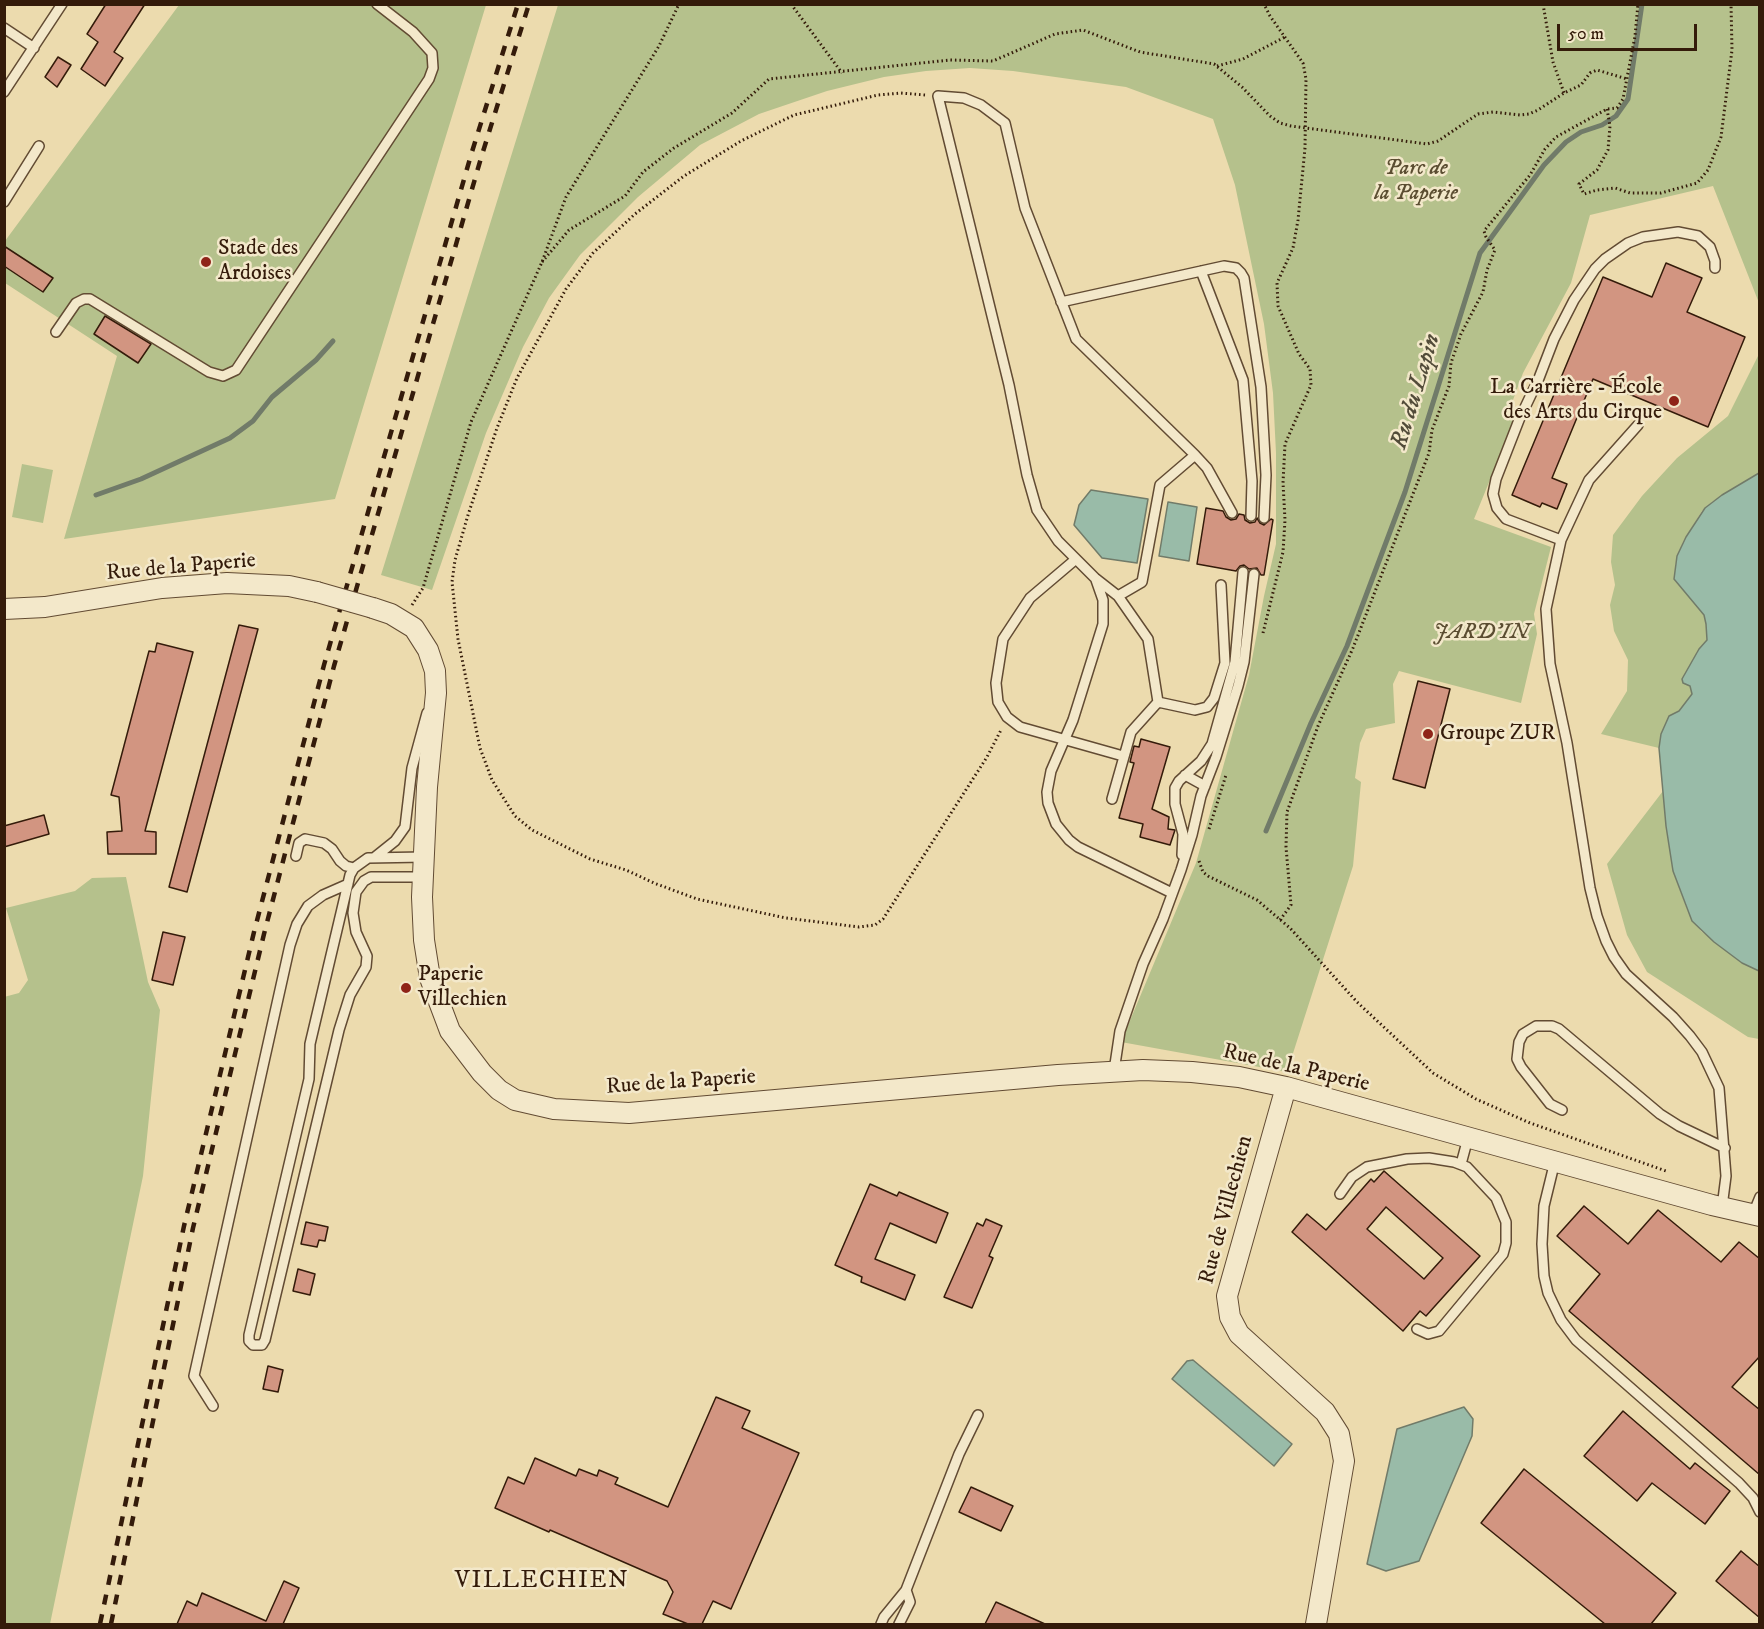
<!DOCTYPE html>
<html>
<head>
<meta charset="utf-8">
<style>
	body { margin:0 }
	#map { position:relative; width:1764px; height:1629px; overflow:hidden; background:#ecdbae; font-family:"IM FELL DW Pica",serif }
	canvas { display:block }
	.frame { position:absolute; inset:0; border:6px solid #341b0a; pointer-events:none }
	.scale { position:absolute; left:1557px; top:24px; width:140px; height:27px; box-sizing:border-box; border:3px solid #341b0a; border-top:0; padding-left:8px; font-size:18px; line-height:21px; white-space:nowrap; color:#341b0a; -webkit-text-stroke:4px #f3e8ca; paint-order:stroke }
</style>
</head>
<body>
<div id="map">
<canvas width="1764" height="1629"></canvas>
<div class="frame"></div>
<div class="scale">50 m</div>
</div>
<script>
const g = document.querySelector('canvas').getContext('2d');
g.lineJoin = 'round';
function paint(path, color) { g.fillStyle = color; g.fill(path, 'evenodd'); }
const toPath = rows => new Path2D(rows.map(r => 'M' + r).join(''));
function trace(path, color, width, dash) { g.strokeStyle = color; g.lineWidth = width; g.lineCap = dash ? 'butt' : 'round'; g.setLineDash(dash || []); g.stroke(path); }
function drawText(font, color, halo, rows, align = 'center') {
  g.font = font + ' "IM FELL DW Pica",serif'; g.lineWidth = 5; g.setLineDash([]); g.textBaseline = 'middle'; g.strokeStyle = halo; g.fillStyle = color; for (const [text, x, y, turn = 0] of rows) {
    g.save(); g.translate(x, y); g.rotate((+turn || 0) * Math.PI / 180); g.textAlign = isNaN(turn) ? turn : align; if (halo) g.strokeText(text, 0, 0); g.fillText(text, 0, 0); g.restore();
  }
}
paint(toPath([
	[179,5,486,5,335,499,64,539,117,356,5,283,5,241],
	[558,5,1759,5,1759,303,1713,186,1590,215,1571,283,1523,373,1507,416,1514,421,1474,519,1551,547,1534,614,1537,634,1521,703,1399,671,1393,684,1395,723,1366,729,1360,743,1355,778,1361,782,1353,866,1287,1072,1121,1042,1196,863,1249,675,1264,596,1276,544,1276,453,1273,393,1264,324,1235,185,1213,119,1126,87,1013,71,970,68,926,71,884,77,827,91,759,114,700,145,638,197,580,255,549,298,523,347,486,433,432,590,381,575],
	[1759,354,1759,473,1712,502,1702,511,1683,542,1675,566,1676,582,1697,606,1704,615,1706,624,1707,640,1699,649,1682,679,1686,684,1690,685,1692,694,1661,734,1659,748,1601,734,1627,691,1628,660,1614,631,1610,605,1615,585,1611,562,1613,535,1642,496,1677,458,1728,416],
	[22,464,53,470,43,523,12,517],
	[1663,791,1673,871,1687,909,1701,931,1742,963,1759,971,1759,1039,1748,1037,1647,972,1627,935,1607,864],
	[126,877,148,982,160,1010,143,1176,50,1624,5,1624,4,997,19,993,28,980,6,908,75,891,92,878]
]), '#b5c18c');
const water = toPath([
	[1759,473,1759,971,1742,963,1714,942,1692,921,1673,871,1666,826,1659,748,1661,734,1669,716,1679,711,1692,694,1690,686,1683,683,1682,679,1699,649,1707,640,1706,624,1704,615,1674,579,1677,556,1686,537,1705,508,1722,495,1759,473],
	[1091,490,1148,499,1137,563,1102,558,1074,525,1079,505,1091,490],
	[1168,502,1197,507,1189,561,1159,556,1168,502],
	[1193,1360,1292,1444,1274,1466,1172,1379,1187,1361,1193,1360],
	[1464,1407,1473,1419,1472,1436,1419,1561,1386,1571,1367,1564,1397,1429,1464,1407]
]);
paint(water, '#99bba8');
trace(water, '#717b69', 1.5);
trace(toPath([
	[96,495,141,479,230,438,253,421,272,397,316,360,333,341],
	[1266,831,1311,723,1347,646,1405,492,1480,253,1544,165,1566,142,1581,132,1602,125,1616,116,1628,99,1642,4]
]), '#717b69', 5);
const building = toPath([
	[106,4,145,4,114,52,123,58,105,86,81,69,98,42,87,34,106,4],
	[58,57,71,65,57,87,45,77,58,57],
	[4,246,53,278,43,292,4,266,4,246],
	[1666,263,1702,278,1687,312,1745,337,1708,427,1593,379,1552,478,1567,484,1557,509,1542,503,1540,507,1512,495,1603,277,1652,297,1666,263],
	[105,316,151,344,138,363,94,334,105,316],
	[1206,508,1223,511,1226,517,1231,520,1236,519,1239,514,1244,515,1245,520,1250,523,1255,522,1257,518,1260,523,1264,525,1271,519,1273,520,1264,575,1261,575,1257,568,1249,569,1244,565,1240,566,1236,571,1197,564,1206,508],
	[239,625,258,629,187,892,169,887,239,625],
	[157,643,193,652,145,831,156,832,156,854,108,854,107,832,122,831,119,797,111,795,149,651,155,652,157,643],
	[1418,681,1450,689,1425,788,1393,779,1418,681],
	[1141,739,1170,747,1152,809,1169,817,1168,829,1175,830,1170,845,1140,837,1143,824,1119,818,1134,763,1130,762,1134,746,1139,747,1141,739],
	[44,815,49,834,4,847,4,826,44,815],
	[163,932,185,937,173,985,152,980,163,932],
	[1384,1171,1480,1256,1426,1316,1420,1311,1403,1331,1292,1232,1307,1214,1326,1230,1371,1179,1374,1182,1384,1171],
	[1386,1207,1443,1258,1424,1279,1367,1229,1386,1207],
	[870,1184,897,1196,899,1192,948,1213,936,1243,890,1223,875,1259,915,1275,905,1300,861,1282,862,1277,835,1265,870,1184],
	[1584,1206,1628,1244,1658,1210,1721,1262,1739,1242,1760,1259,1760,1356,1732,1387,1760,1410,1760,1475,1569,1311,1600,1274,1557,1236,1584,1206],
	[986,1219,1002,1226,989,1256,993,1258,972,1308,944,1297,977,1223,983,1226,986,1219],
	[306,1222,328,1227,325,1241,319,1240,317,1247,301,1244,306,1222],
	[298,1269,315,1274,310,1295,293,1291,298,1269],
	[268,1366,283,1370,278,1392,263,1389,268,1366],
	[716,1397,750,1411,742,1428,799,1453,731,1609,713,1601,702,1624,688,1624,663,1614,673,1592,667,1581,550,1530,549,1532,495,1508,508,1477,524,1484,535,1458,576,1476,579,1469,597,1476,599,1470,618,1478,615,1484,668,1507,716,1397],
	[1623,1411,1690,1469,1695,1463,1730,1491,1705,1524,1652,1483,1637,1501,1584,1456,1623,1411],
	[1524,1469,1676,1593,1651,1624,1605,1624,1481,1523,1524,1469],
	[971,1487,1013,1506,1001,1531,959,1512,971,1487],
	[1741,1551,1760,1567,1760,1618,1716,1581,1741,1551],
	[284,1581,299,1588,283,1624,177,1624,187,1601,197,1606,202,1593,266,1621,284,1581],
	[996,1602,1045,1624,985,1624,996,1602]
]);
paint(building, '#d29581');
trace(building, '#341b0a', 1.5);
const lane = toPath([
	[4,28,34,48],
	[4,92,62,4],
	[4,202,39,146],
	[1201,271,1243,380,1252,481,1251,516],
	[1061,302,1224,266,1236,268,1241,273,1244,278,1261,387,1266,475,1264,518],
	[56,332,76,303,84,299,90,299,209,372,223,376,236,370,429,79,433,68,432,53,413,32,377,4],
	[1638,425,1589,480,1561,540,1546,609,1550,664,1567,743,1590,888,1597,916,1606,941,1614,957,1626,974,1673,1017,1690,1036,1702,1052,1719,1088,1726,1176,1722,1207],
	[1195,455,1207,468,1232,513],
	[1561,540,1506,519,1497,508,1493,494,1496,479,1519,420,1539,378,1554,339,1574,300,1595,269,1605,259,1628,243,1643,237,1678,232,1698,236,1710,247,1715,261,1715,268],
	[1076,559,1030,598,1003,639,996,683,998,702,1007,717,1020,727,1123,756],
	[1096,580,1103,600,1103,624,1073,720,1051,771,1047,792,1048,803,1056,824,1069,840,1078,847,1172,893],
	[1118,596,1142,582,1160,485,1195,455,1076,339,1025,208,1005,123,981,105,964,98,938,96,1009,385,1027,475,1037,510,1058,541,1095,578,1118,596,1148,639,1158,702],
	[1158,702,1195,710,1207,707,1214,698,1225,663,1221,585],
	[1185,775,1205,786],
	[1112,799,1131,732,1158,702],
	[1182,855,1183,834,1175,804,1175,788,1179,781,1201,761,1212,744,1235,662,1243,572],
	[296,856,299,843,305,839,324,843,332,849,340,861,346,866,354,868],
	[375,857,395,841,405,827,412,768,427,713],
	[423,877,371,877,364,881,356,892,353,913,356,932,367,956,366,967,350,995,339,1030,265,1340,262,1345,253,1345,249,1341,249,1335,309,1079,310,1044,350,875,354,868,368,858,424,857],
	[1114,1071,1120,1031,1143,964,1163,919,1181,870,1192,835,1201,796,1216,757,1238,686,1244,662,1254,574],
	[1562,1110,1550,1104,1521,1067,1517,1059,1519,1042,1523,1034,1536,1026,1552,1026,1559,1029,1660,1114,1679,1126,1725,1148],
	[1555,1161,1544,1206,1542,1244,1544,1276,1548,1293,1561,1320,1576,1340,1739,1483,1753,1498,1760,1512],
	[1461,1164,1468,1138],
	[1340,1194,1352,1177,1367,1167,1407,1159,1429,1158,1454,1162,1467,1167,1496,1198,1506,1222,1506,1243,1503,1254,1439,1331,1428,1334,1417,1329],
	[1753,1214,1760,1197],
	[213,1406,194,1376,290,945,297,924,308,906,323,895,348,884],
	[881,1624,884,1617,906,1590,959,1454,978,1415],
	[899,1624,910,1602,906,1590]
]);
const street = toPath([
	[373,608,391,614,414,628,428,650,435,671,436,693,427,787,422,897,424,940,430,978,450,1031,482,1073,499,1090,515,1100,554,1109,629,1113,1058,1075,1143,1070,1192,1072,1239,1077,1286,1087,1712,1205,1760,1216],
	[4,609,45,607,162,588,227,583,289,586,317,592],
	[1286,1087,1227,1296,1230,1317,1239,1334,1325,1412,1339,1434,1344,1461,1316,1624]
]);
trace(lane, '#624b33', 12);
trace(street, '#624b33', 22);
trace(toPath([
	[791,4,842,73],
	[1543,4,1553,62,1564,93],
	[1217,66,1243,59,1285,37],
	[925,95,901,93,878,95,794,115,741,141,684,176,635,214,593,253,566,289,517,378,497,428,468,515,455,560,452,582,458,639,480,748,492,780,515,816,532,830,590,859,626,870,654,883,697,899,786,918,859,927,875,925,883,919,987,757,1001,730],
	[1607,109,1610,126,1608,150,1597,170,1579,184,1584,194,1597,190,1615,188,1630,193,1661,193,1697,183,1708,170,1721,137,1732,50,1731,4],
	[542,262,569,230,625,196,643,172,674,148,732,113,769,79,950,60,993,61,1055,34,1083,30,1140,52,1214,64,1242,87,1270,116,1280,123,1291,126,1427,144,1438,141,1478,114,1493,112,1520,115,1529,114,1538,110,1564,93,1581,85,1590,73,1597,70,1627,79],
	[412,605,423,588,471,422,542,262,566,197,659,46,679,4],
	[1263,633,1283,552,1285,520,1283,483,1285,444,1311,385,1310,369,1299,354,1278,306,1277,283,1293,248,1298,220,1305,148,1306,79,1303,63,1270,16,1264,4],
	[1209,829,1226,775],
	[1199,861,1203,872,1208,876,1257,900,1290,928,1357,1002,1433,1073,1476,1099,1530,1123,1666,1171],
	[1280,920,1291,905,1286,847,1287,812,1318,726,1353,648,1429,453,1432,430,1449,386,1451,363,1461,334,1483,292,1487,270,1495,250,1486,237,1484,231,1530,175,1545,149,1556,137,1607,109,1617,108,1623,99,1635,36,1638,4]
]), '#341b0a', 3, [1.5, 3]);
trace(lane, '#f3e8ca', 9);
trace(street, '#f3e8ca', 20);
trace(toPath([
	[100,1624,184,1226,254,932,324,665,471,155,518,4],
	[111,1624,193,1228,264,934,334,666,481,158,529,4]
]), '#341b0a', 4.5, [10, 10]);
const streetBridge = toPath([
	[317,592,373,608]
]);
trace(streetBridge, '#624b33', 22, []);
trace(streetBridge, '#f3e8ca', 20);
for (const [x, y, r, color] of [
	[206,262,6,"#8f2418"],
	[1674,401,6,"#8f2418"],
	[1428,734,6,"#8f2418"],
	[406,988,6,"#8f2418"]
]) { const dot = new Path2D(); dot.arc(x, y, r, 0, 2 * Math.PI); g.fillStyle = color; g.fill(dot); trace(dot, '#f3e8ca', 2); }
drawText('italic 22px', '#5b4d31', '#f3e8ca', [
	["Parc de",1416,169],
	["la Paperie",1416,194],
	["JARD'IN",1481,633]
]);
drawText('22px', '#341b0a', '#f3e8ca', [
	["Stade des",218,249],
	["Ardoises",218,274],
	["La Carrière - École",1662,388,"right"],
	["des Arts du Cirque",1662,413,"right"],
	["Groupe ZUR",1440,734],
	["Paperie",418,975],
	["Villechien",418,1000]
], 'left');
drawText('22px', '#341b0a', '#f3e8ca', [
	["Rue de la Paperie",181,568,-5],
	["Rue de la Paperie",1296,1069,13],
	["Rue de la Paperie",681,1083,-4],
	["Rue de Villechien",1227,1210,-75]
]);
drawText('italic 24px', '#524b39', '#f3e8ca', [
	["Ru du Lapin",1417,392,-73]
]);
g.letterSpacing = '1.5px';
drawText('24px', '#341b0a', '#f3e8ca', [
	["VILLECHIEN",542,1582]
]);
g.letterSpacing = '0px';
</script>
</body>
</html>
